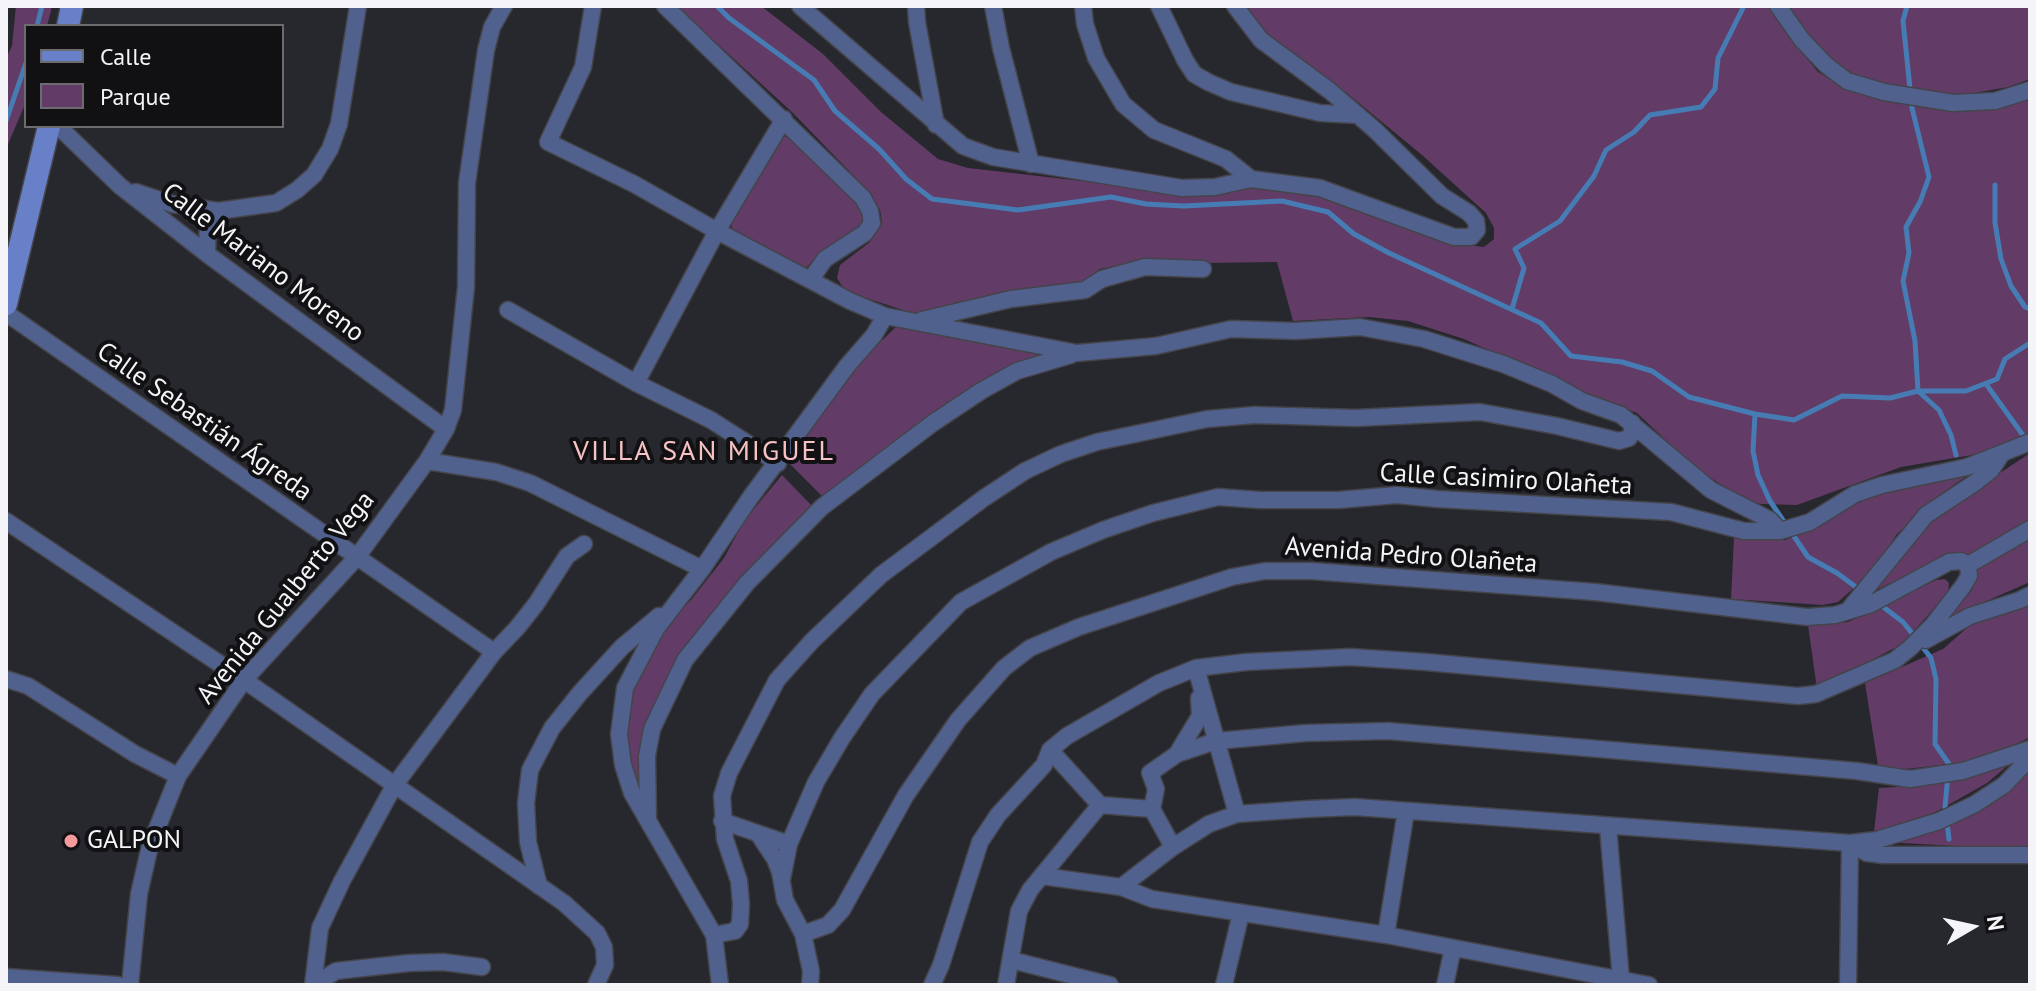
<!DOCTYPE html>
<html>
<head>
<meta charset="utf-8">
<style>
	body { margin:0 }
	#map { position:relative; width:2036px; height:991px; overflow:hidden; background:#27272e; font-family:"PT Sans",sans-serif }
	canvas { display:block }
	.frame { position:absolute; inset:0; border:8px solid #f4f4f9; pointer-events:none }
	.legend { position:absolute; left:24px; top:24px; width:260px; height:104px; box-sizing:border-box; background:#111013; border:2px solid #6c6b6f; margin:0; padding:10px 14px; list-style:none; font-size:24px; color:#f4f4f9 }
	.legend li { display:flex; align-items:center; gap:16px; height:40px }
	.legend b { width:40px; border:2px solid #6c6b6f }
	.north { position:absolute; left:1932px; top:887px; width:80px; height:80px; -webkit-text-stroke:6px #111013; paint-order:stroke; rotate:81deg; font-size:22px; font-weight:700; line-height:32px; text-align:center; color:#f4f4f9 }
	.north::after { content:''; display:block; margin:auto; width:28px; height:36px; background:#f4f4f9; clip-path:polygon(50% 0,100% 100%,50% 72%,0 100%) }
</style>
</head>
<body>
<div id="map">
<canvas width="2036" height="991"></canvas>
<div class="frame"></div>
<ul class="legend">
<li><b style="height:10px;background:#6880c7"></b>Calle</li>
<li><b style="height:22px;background:#623c67"></b>Parque</li>
</ul>
<div class="north">N</div>
</div>
<script>
const g = document.querySelector('canvas').getContext('2d');
g.lineJoin = 'round';
function paint(path, color) { g.fillStyle = color; g.fill(path, 'evenodd'); }
const toPath = rows => new Path2D(rows.map(r => 'M' + r).join(''));
function trace(path, color, width, dash) { g.strokeStyle = color; g.lineWidth = width; g.lineCap = dash ? 'butt' : 'round'; g.setLineDash(dash || []); g.stroke(path); }
function drawText(font, color, halo, rows, align = 'center') {
  g.font = font + ' "PT Sans",sans-serif'; g.lineWidth = 8; g.setLineDash([]); g.textBaseline = 'middle'; g.strokeStyle = halo; g.fillStyle = color; for (const [text, x, y, turn = 0] of rows) {
    g.save(); g.translate(x, y); g.rotate((+turn || 0) * Math.PI / 180); g.textAlign = isNaN(turn) ? turn : align; if (halo) g.strokeText(text, 0, 0); g.fillText(text, 0, 0); g.restore();
  }
}
paint(toPath([
	[16,6,51,6,51,11,47,26,26,26,26,102,6,149,6,58,12,46],
	[676,6,761,6,823,54,881,112,938,159,968,168,1135,187,1259,185,1334,195,1458,244,1484,247,1494,239,1494,228,1486,213,1422,155,1348,94,1253,26,1243,6,1773,6,1792,40,1818,72,1843,87,1870,95,2030,95,2030,433,1984,453,1901,467,1797,505,1762,504,1746,501,1694,467,1637,413,1581,392,1464,339,1408,321,1369,317,1293,321,1277,262,1203,263,1149,259,1100,269,1084,281,926,314,912,313,854,294,844,289,837,278,840,265,870,242,882,222,880,210,871,194,793,113],
	[1786,6,2030,6,2030,79,2008,87,1963,95,1896,88,1846,71,1812,43],
	[781,136,788,137,857,203,862,212,862,227,818,255,806,268,797,267,733,230,731,224],
	[896,327,1047,355,918,425,824,498,788,462,857,364],
	[2030,453,2030,582,1982,603,1933,635,1972,590,1974,576,1940,559,1874,591,1922,530,1946,509],
	[1972,472,1937,497,1897,534,1871,573,1838,602,1823,605,1731,599,1734,537,1785,540,1817,527,1861,501,1921,481],
	[782,475,813,507,674,666,648,721,644,803,632,776,624,718,633,688,668,623,691,600,724,558,744,521],
	[1945,579,1949,583,1948,593,1902,644,1817,689,1808,625,1848,622,1936,580],
	[2030,599,2029,738,1977,761,1879,772,1865,683,1943,649,1968,627],
	[2013,761,1987,783,1936,812,1874,832,1879,788,1917,786],
	[2030,766,2030,850,1884,842,1955,821,1986,808,2017,782]
]), '#623c67');
trace(toPath([
	[717,6,729,18,814,80,835,111,879,149,906,179,932,199,1018,210,1111,197,1146,204,1184,206,1282,201,1328,212,1354,234,1389,253,1541,323,1571,356,1622,362,1652,371,1689,397,1755,414,1794,420,1842,396,1890,398,1918,391,1966,391,1997,379,2005,359,2030,343],
	[1907,6,1903,21,1912,108,1929,177,1920,202,1906,227,1909,253,1903,281,1915,341,1918,391,1939,410,1951,435,1956,455],
	[37,26,42,6],
	[6,121,26,63],
	[1995,185,1995,223,2001,259,2011,286,2025,307,2030,309],
	[1512,309,1524,268,1515,249,1560,221,1594,176,1606,150,1634,132,1650,115,1701,107,1715,89,1718,58,1744,6],
	[1986,384,2025,438],
	[1755,414,1753,451,1758,475,1770,501,1808,557,1837,573,1860,590],
	[1878,603,1903,622,1915,637],
	[1921,645,1931,658,1936,679,1935,744,1949,764,1945,807,1949,839]
]), '#467cb3', 5);
const street = toPath([
	[593,6,583,67,548,142,634,184,717,231,850,301,885,316,1077,353,1156,346,1231,329,1295,331,1360,327,1424,339,1503,364,1552,384,1582,401,1621,415,1711,490,1770,520,1780,531],
	[665,6,863,198,870,211,872,223,865,233,825,259,811,279],
	[800,6,963,146,993,157,1182,188,1215,187,1251,179,1320,188,1454,237,1471,237,1477,230,1476,221,1469,213,1442,196,1375,130,1330,91,1261,40,1235,6],
	[916,6,917,22,936,125],
	[993,6,1001,48,1031,164],
	[1083,6,1085,24,1096,58,1123,104,1154,130,1226,159,1251,179],
	[1159,6,1185,60,1194,74,1208,82,1231,92,1320,113,1358,115],
	[1778,6,1802,40,1826,65,1847,81,1884,92,1953,103,1995,101,2030,90],
	[58,126,120,186,207,254,446,429],
	[136,192,172,204,218,211,276,203,297,190,314,175,330,149,339,124,358,6],
	[207,254,208,223,218,211],
	[508,310,636,383,711,420,778,463],
	[6,313,494,652],
	[922,320,1011,299,1085,290,1102,279,1145,267,1203,269],
	[636,383,717,231,784,119],
	[427,461,496,472,530,483,702,569],
	[6,521,244,680,564,903,597,933,604,947,605,965,596,985],
	[1968,565,2030,529],
	[1850,608,1926,515,1976,482,1991,470,2001,455],
	[1926,640,1970,616,2020,600,2030,595],
	[1196,668,1237,814],
	[6,679,28,686,135,754,178,776],
	[1050,750,1100,805],
	[1177,754,1200,716,1199,698],
	[1152,809,1173,847],
	[648,820,647,756,652,729,685,660,747,583,822,507,933,423,981,391,1017,371,1071,355],
	[722,821,789,844],
	[1608,827,1621,980],
	[759,835,775,859,780,872,785,900,803,934,811,971,810,985],
	[1042,876,1121,887,1152,899,1386,935,1649,985],
	[782,879,789,844,816,782,842,738,872,694,961,602,1051,552,1103,530,1153,513,1218,497,1260,500,1338,500,1397,495,1437,499,1671,512,1744,531,1780,531,1810,522,1855,494,1882,485,1967,467,2030,442],
	[539,886,528,842,526,803,530,770,552,728,580,693,622,647,659,616],
	[1121,887,1173,847,1209,824,1237,814,1307,809,1355,807,1850,843,1877,840,1939,821,1975,804,2004,785,2030,758],
	[803,934,828,925,842,910,906,795,958,720,1004,668,1030,648,1079,627,1232,577,1265,571,1311,571,1595,592,1807,617,1835,615,1871,604,1949,562,1961,561,1968,565],
	[714,935,735,931,740,924,741,904,739,881,725,839,722,796,729,773,777,680,812,641,881,575,984,498,1025,471,1061,454,1097,442,1207,419,1255,415,1356,418,1480,412,1557,426,1619,441,1629,438,1632,432,1632,423],
	[1386,935,1406,811],
	[1011,960,1110,985],
	[6,977,118,985],
	[130,985,139,894,150,846,178,776,244,680,357,557,427,461,446,429,453,410,466,287,467,183,486,50,492,27,504,6],
	[313,985,320,928,342,881,394,786,494,652,517,628,536,604,567,556,584,544],
	[314,985,336,971,409,963,443,962,482,967],
	[720,985,714,935,632,793,623,765,619,734,625,688,656,629,702,569,750,498,847,366,874,335,885,316],
	[932,985,941,965,980,842,998,815,1044,765,1050,750,1067,736,1159,683,1196,668,1246,662,1350,657,1426,662,1798,696,1816,694,1895,660,1910,648,1933,625,1963,586,1969,576,1968,565],
	[1006,985,1019,911,1030,890,1100,805,1152,809,1156,789,1150,773,1177,754,1216,741,1306,733,1388,731,1857,771,1910,779,1963,771,2030,749],
	[1224,985,1241,913],
	[1445,985,1453,948],
	[1848,985,1850,843,1867,853,1883,855,2030,855]
]);
const secondary = toPath([
	[68,26,72,6],
	[6,304,49,126]
]);
trace(street, '#44444a', 19);
trace(secondary, '#44444a', 25);
trace(street, '#51618d', 16);
trace(secondary, '#6880c7', 22);
for (const [x, y, r, color] of [
	[71,841,8,"#f59b9e"]
]) { const dot = new Path2D(); dot.arc(x, y, r, 0, 2 * Math.PI); g.fillStyle = color; g.fill(dot); trace(dot, '#111013', 3); }
drawText('26px', '#f4f4f9', '#111013', [
	["Calle Mariano Moreno",263,263,37],
	["Calle Sebastián Ágreda",204,422,35],
	["Calle Casimiro Olañeta",1506,480,3],
	["Avenida Pedro Olañeta",1411,556,4],
	["Avenida Gualberto Vega",286,598,-51]
]);
drawText('26px', '#f4f4f9', '#111013', [
	["GALPON",87,841]
], 'left');
g.letterSpacing = '2px';
drawText('28px', '#f6c2c3', '#111013', [
	["VILLA SAN MIGUEL",704,452]
]);
g.letterSpacing = '0px';
</script>
</body>
</html>
